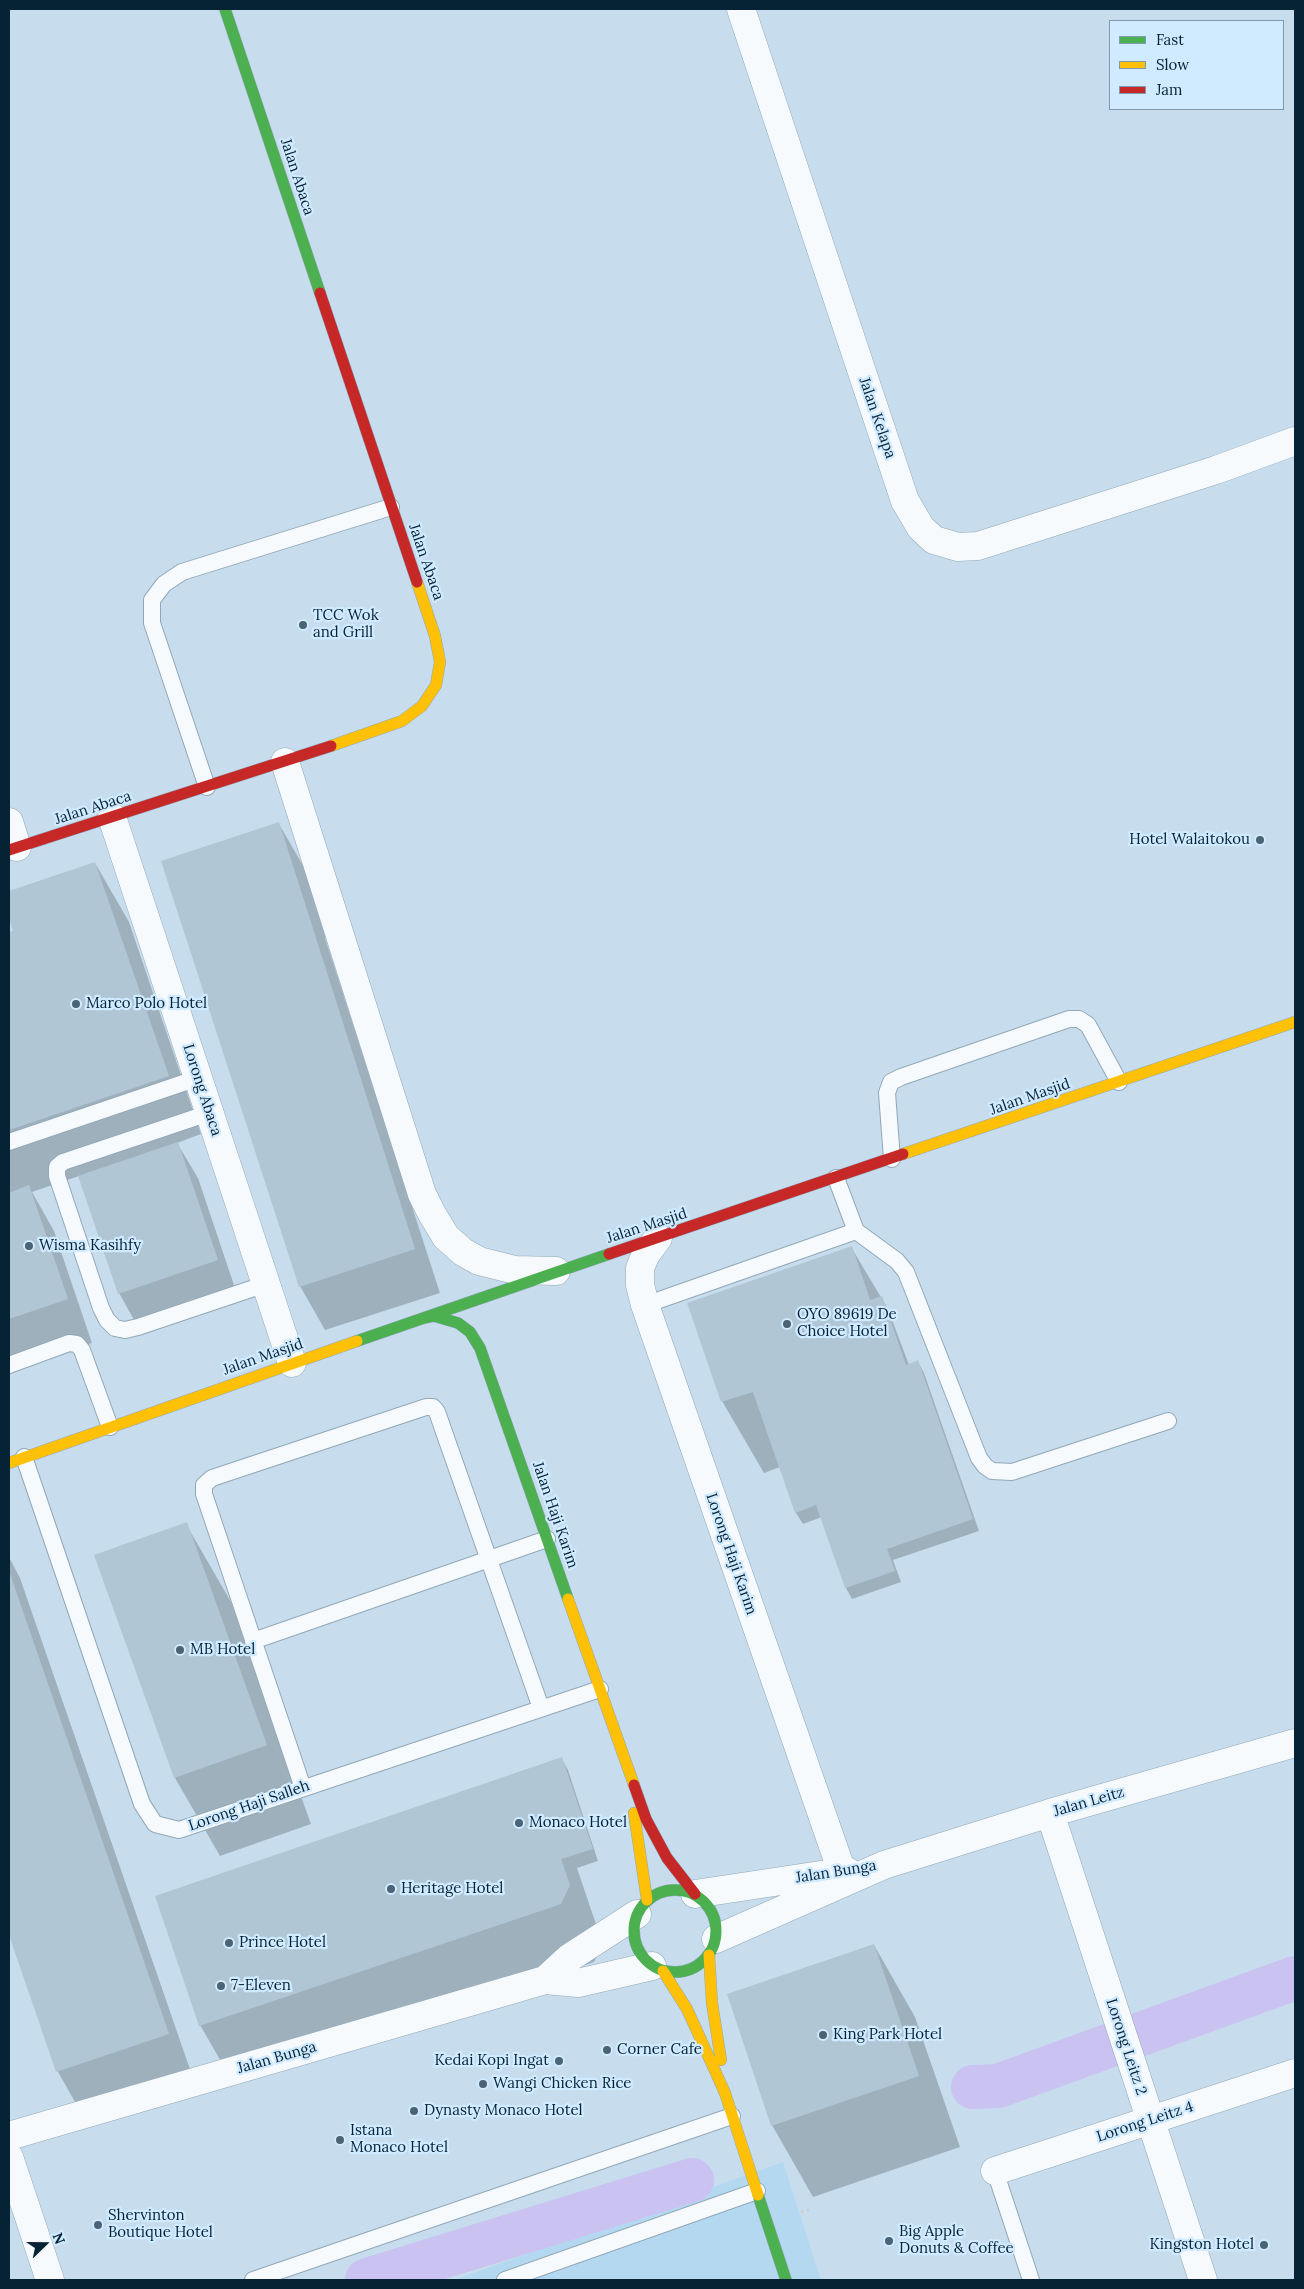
<!DOCTYPE html>
<html>
<head>
<meta charset="utf-8">
<style>
	body { margin:0 }
	#map { position:relative; width:1304px; height:2289px; overflow:hidden; background:#c7dded; font-family:Lora,serif }
	canvas { display:block }
	.frame { position:absolute; inset:0; border:10px solid #062336; pointer-events:none }
	.legend { position:absolute; left:1109px; top:20px; width:175px; height:90px; box-sizing:border-box; background:#d0eaff; border:1px solid #7f9aaf; margin:0; padding:6px 9px; list-style:none; font-size:15px; color:#062336 }
	.legend li { display:flex; align-items:center; gap:10px; height:25px }
	.legend b { width:25px; border:1px solid #7f9aaf }
	.north { position:absolute; left:20px; top:2219px; width:50px; height:50px; -webkit-text-stroke:4px #d0eaff; paint-order:stroke; rotate:68deg; font-size:14px; font-weight:700; line-height:20px; text-align:center; color:#062336 }
	.north::after { content:''; display:block; margin:auto; width:18px; height:22px; background:#062336; clip-path:polygon(50% 0,100% 100%,50% 72%,0 100%) }
</style>
</head>
<body>
<div id="map">
<canvas width="1304" height="2289"></canvas>
<div class="frame"></div>
<ul class="legend">
<li><b style="height:6px;background:#4caf50"></b>Fast</li>
<li><b style="height:6px;background:#ffc107"></b>Slow</li>
<li><b style="height:6px;background:#c62828"></b>Jam</li>
</ul>
<div class="north">N</div>
</div>
<script>
const g = document.querySelector('canvas').getContext('2d');
g.lineJoin = 'round';
function paint(path, color) { g.fillStyle = color; g.fill(path, 'evenodd'); }
const toPath = rows => new Path2D(rows.map(r => 'M' + r).join(''));
function trace(path, color, width, dash) { g.strokeStyle = color; g.lineWidth = width; g.lineCap = dash ? 'butt' : 'round'; g.setLineDash(dash || []); g.stroke(path); }
function drawText(font, color, halo, rows, align = 'center') {
  g.font = font + ' Lora,serif'; g.lineWidth = 4.5; g.setLineDash([]); g.textBaseline = 'middle'; g.strokeStyle = halo; g.fillStyle = color; for (const [text, x, y, turn = 0] of rows) {
    g.save(); g.translate(x, y); g.rotate((+turn || 0) * Math.PI / 180); g.textAlign = isNaN(turn) ? turn : align; if (halo) g.strokeText(text, 0, 0); g.fillText(text, 0, 0); g.restore();
  }
}
paint(toPath([
	[783,2162,821,2280,454,2280]
]), '#b5d8f1');
paint(toPath([
	[279,824,320,895,332,936,325,938,440,1293,325,1330,300,1286],
	[95,863,129,922,201,1134,177,1143,198,1178,237,1294,138,1327,119,1293,79,1176,32,1192,54,1231,92,1343,9,1371,9,933,15,931,9,914,9,893],
	[851,1247,888,1309,909,1365,918,1362,924,1373,979,1531,893,1560,901,1582,852,1599,846,1588,822,1517,803,1524,796,1513,780,1467,764,1473,722,1401],
	[186,1524,231,1602,311,1824,220,1856,175,1778,95,1556],
	[9,1557,20,1578,193,2078,83,2116,58,2072,9,1932],
	[562,1759,568,1770,598,1861,577,1868,603,1945,594,1962,234,2084,200,2025],
	[874,1945,915,2017,960,2147,813,2197,772,2125]
]), '#0003');
trace(toPath([
	[973,2087,998,2086,1295,1978],
	[367,2280,692,2180]
]), '#cac2f0', 44);
paint(toPath([
	[279,822,415,1249,299,1287,161,861],
	[95,862,169,1076,9,1130,9,932,13,931,9,918,9,891],
	[178,1142,218,1260,118,1294,78,1176],
	[29,1185,68,1299,9,1319,9,1193],
	[852,1246,870,1300,882,1296,906,1365,918,1360,973,1519,887,1549,895,1571,845,1588,816,1505,795,1513,753,1392,721,1402,687,1303],
	[187,1522,267,1745,174,1778,94,1555],
	[9,1571,169,2034,56,2072,9,1935],
	[562,1757,593,1849,561,1859,570,1885,561,1904,199,2026,155,1896],
	[874,1944,919,2076,771,2126,727,1994]
]), '#b1c6d5');
const lane = toPath([
	[207,787,152,623,152,600,164,584,182,572,391,507],
	[209,1113,63,1162,57,1167,57,1176,101,1308,107,1320,115,1328,125,1330,138,1327,266,1284],
	[9,1142,198,1078],
	[892,1159,887,1093,891,1082,901,1077,1069,1019,1079,1019,1088,1025,1119,1082],
	[836,1178,856,1231,897,1261,906,1272,979,1458,985,1466,992,1471,1012,1472,1168,1421],
	[645,1305,856,1231],
	[9,1365,69,1343,77,1344,82,1350,110,1427],
	[24,1457,142,1804,155,1824,179,1830,600,1689],
	[253,1641,547,1539],
	[303,1788,204,1494,204,1485,212,1478,426,1407,433,1407,437,1412,541,1708],
	[995,2171,1031,2280],
	[253,2280,732,2116],
	[505,2280,757,2191]
]);
const street = toPath([
	[741,9,905,501,921,528,934,540,958,547,978,546,1216,470,1295,441],
	[285,762,422,1194,432,1214,446,1237,463,1252,479,1261,515,1270,556,1271],
	[112,817,292,1363],
	[9,822,17,847],
	[658,1238,646,1254,640,1268,640,1285,645,1305,842,1872],
	[1050,1813,1203,2280],
	[695,1894,847,1871],
	[716,1939,884,1865,1050,1813,1295,1743],
	[545,1980,569,1958,637,1914],
	[9,2136,545,1980,578,1983,652,1966],
	[9,2157,50,2280],
	[995,2171,1295,2073]
]);
const fast = toPath([
	[225,9,320,293],
	[425,1318,434,1316,458,1323,470,1332,480,1348,568,1599],
	[357,1341,609,1254],
	'634 1931a41 41 0 1 1 82 0a41 41 0 1 1-82 0Z',
	[758,2195,786,2280]
]);
const slow = toPath([
	[331,746,402,721,422,706,436,685,440,662,435,636,417,582],
	[903,1154,1295,1022],
	[9,1463,357,1341],
	[568,1599,634,1785],
	[634,1813,647,1900],
	[709,1955,712,2003,721,2060],
	[663,1971,687,2009,725,2093,758,2195]
]);
const jam = toPath([
	[320,293,417,582],
	[9,850,331,746],
	[609,1254,903,1154],
	[634,1785,646,1819,667,1858,695,1894]
]);
trace(lane, '#91a8b8', 18);
trace(street, '#91a8b8', 29);
trace(fast, '#91a8b8', 12);
trace(slow, '#91a8b8', 12);
trace(jam, '#91a8b8', 12);
trace(toPath([
	[801,2212,809,2210]
]), '#c8cfd4', 3, [2.5, 4]);
trace(lane, '#f7fafc', 16);
trace(street, '#f7fafc', 28);
trace(fast, '#4caf50', 11);
trace(slow, '#ffc107', 11);
trace(jam, '#c62828', 11);
for (const [x, y, r, color] of [
	[303,625,5,"#4a6476"],
	[1260,840,5,"#4a6476"],
	[76,1004,5,"#4a6476"],
	[29,1246,5,"#4a6476"],
	[787,1324,5,"#4a6476"],
	[180,1650,5,"#4a6476"],
	[519,1823,5,"#4a6476"],
	[391,1889,5,"#4a6476"],
	[229,1943,5,"#4a6476"],
	[221,1986,5,"#4a6476"],
	[823,2035,5,"#4a6476"],
	[607,2050,5,"#4a6476"],
	[559,2061,5,"#4a6476"],
	[483,2084,5,"#4a6476"],
	[414,2111,5,"#4a6476"],
	[340,2140,5,"#4a6476"],
	[98,2225,5,"#4a6476"],
	[889,2241,5,"#4a6476"],
	[1264,2245,5,"#4a6476"]
]) { const dot = new Path2D(); dot.arc(x, y, r, 0, 2 * Math.PI); g.fillStyle = color; g.fill(dot); trace(dot, '#d0eaff', 2); }
drawText('15px', '#062336', '#d0eaff', [
	["Jalan Abaca",297,177,72],
	["Jalan Kelapa",877,418,71],
	["Jalan Abaca",426,562,71],
	["Jalan Abaca",93,808,-18],
	["Lorong Abaca",202,1090,72],
	["Jalan Masjid",1030,1097,-19],
	["Jalan Masjid",647,1226,-18],
	["Jalan Masjid",263,1357,-19],
	["Jalan Haji Karim",555,1515,71],
	["Lorong Haji Karim",731,1554,71],
	["Jalan Leitz",1089,1802,-16],
	["Lorong Haji Salleh",249,1806,-19],
	["Jalan Bunga",836,1872,-9],
	["Lorong Leitz 2",1126,2047,72],
	["Jalan Bunga",277,2058,-16],
	["Lorong Leitz 4",1145,2122,-18]
]);
drawText('15px', '#062336', '#d0eaff', [
	["TCC Wok",313,616],
	["and Grill",313,633],
	["Hotel Walaitokou",1250,840,"right"],
	["Marco Polo Hotel",86,1004],
	["Wisma Kasihfy",39,1246],
	["OYO 89619 De",797,1315],
	["Choice Hotel",797,1332],
	["MB Hotel",190,1650],
	["Monaco Hotel",529,1823],
	["Heritage Hotel",401,1889],
	["Prince Hotel",239,1943],
	["7-Eleven",231,1986],
	["King Park Hotel",833,2035],
	["Corner Cafe",617,2050],
	["Kedai Kopi Ingat",549,2061,"right"],
	["Wangi Chicken Rice",493,2084],
	["Dynasty Monaco Hotel",424,2111],
	["Istana",350,2131],
	["Monaco Hotel",350,2148],
	["Shervinton",108,2216],
	["Boutique Hotel",108,2233],
	["Big Apple",899,2232],
	["Donuts & Coffee",899,2249],
	["Kingston Hotel",1254,2245,"right"]
], 'left');
</script>
</body>
</html>
